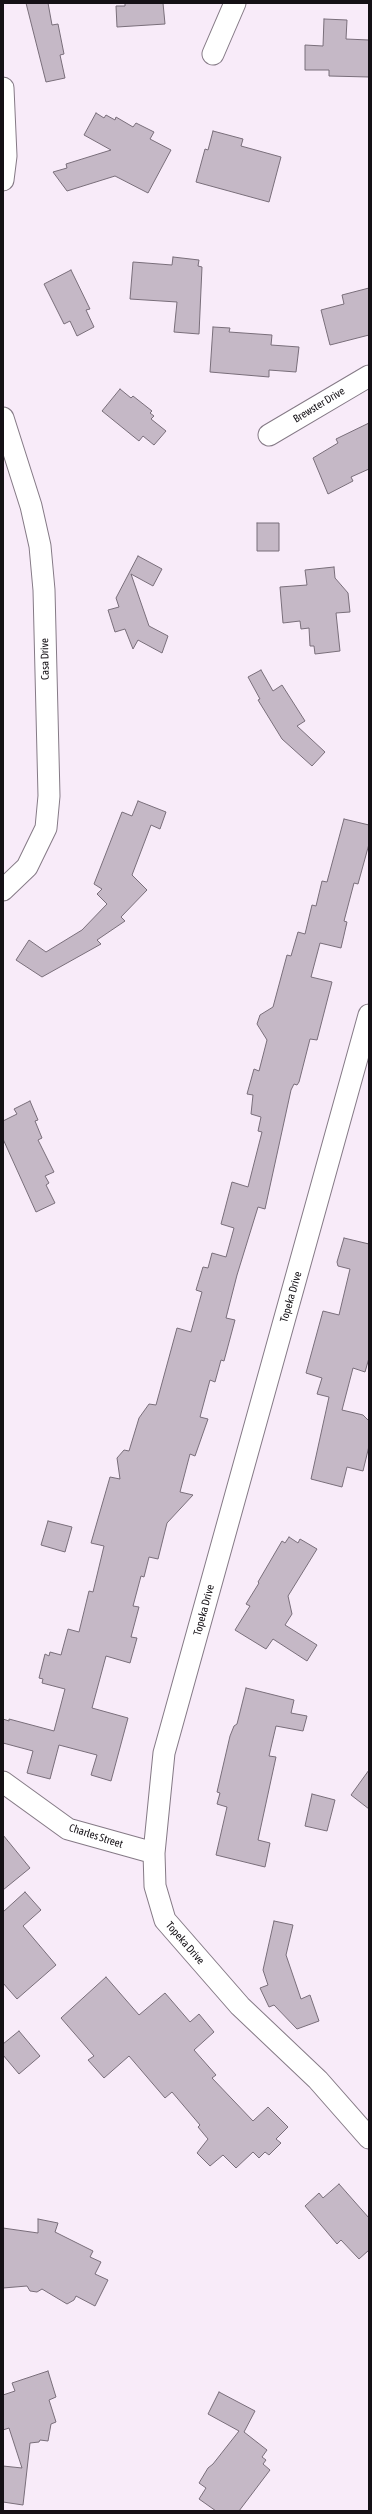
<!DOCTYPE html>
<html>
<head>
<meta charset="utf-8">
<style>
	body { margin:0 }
	#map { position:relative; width:372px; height:2514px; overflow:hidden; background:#f8ebf9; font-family:"Asap Condensed",sans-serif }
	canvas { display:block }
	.frame { position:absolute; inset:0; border:4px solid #141015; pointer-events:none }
</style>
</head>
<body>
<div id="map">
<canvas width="372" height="2514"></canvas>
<div class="frame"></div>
</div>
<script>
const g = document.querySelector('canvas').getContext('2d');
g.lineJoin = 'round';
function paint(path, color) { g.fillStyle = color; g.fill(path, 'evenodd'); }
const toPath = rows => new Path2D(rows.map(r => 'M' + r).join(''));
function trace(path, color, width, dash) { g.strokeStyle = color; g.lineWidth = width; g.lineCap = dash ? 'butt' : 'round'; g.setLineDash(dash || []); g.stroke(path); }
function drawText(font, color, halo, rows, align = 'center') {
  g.font = font + ' "Asap Condensed",sans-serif'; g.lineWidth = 3; g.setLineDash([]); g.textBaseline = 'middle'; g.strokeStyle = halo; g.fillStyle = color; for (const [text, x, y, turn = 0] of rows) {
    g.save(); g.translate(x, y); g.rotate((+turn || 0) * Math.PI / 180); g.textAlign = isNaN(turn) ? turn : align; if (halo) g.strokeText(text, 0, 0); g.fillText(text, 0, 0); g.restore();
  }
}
const building = toPath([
	[26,3,48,3,52,25,58,24,64,54,60,55,65,78,46,82,26,3],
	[125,3,163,3,165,24,117,27,116,6,125,6,125,3],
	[324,19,347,20,346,39,369,40,369,77,329,76,329,70,305,70,305,45,323,46,324,19],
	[96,113,104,118,106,115,115,120,116,117,133,127,136,123,154,132,150,139,171,150,148,193,115,176,67,191,53,172,67,168,66,164,111,150,84,135,96,113],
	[213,131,243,139,241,146,281,157,269,202,196,182,205,149,208,150,213,131],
	[173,257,199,260,198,266,202,267,199,334,174,332,177,302,130,299,133,262,172,265,173,257],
	[71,270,90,309,86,310,94,327,77,336,70,321,64,324,44,284,71,270],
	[369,288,369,335,330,345,321,310,344,304,342,295,369,288],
	[213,327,230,328,229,332,272,335,271,345,299,347,296,372,269,370,269,377,210,372,213,327],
	[120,389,131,398,133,396,152,411,150,413,154,416,151,419,166,431,154,445,143,436,139,441,102,411,120,389],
	[369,423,369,469,351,477,353,481,328,494,313,458,338,443,336,439,369,423],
	[257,523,279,523,279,551,257,551,257,523],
	[138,556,162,569,153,586,131,574,149,626,168,636,162,653,138,640,133,649,125,629,115,632,108,610,119,607,116,598,138,556],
	[334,567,335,578,348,593,350,612,336,613,340,651,315,654,314,646,310,646,309,628,301,629,300,621,283,623,280,587,307,585,305,570,334,567],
	[261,670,273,691,282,685,305,721,297,726,325,752,312,766,282,739,258,700,260,699,248,677,261,670],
	[138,801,166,812,160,829,151,825,132,875,147,890,121,917,125,921,97,940,101,944,42,977,16,960,29,940,46,952,82,930,107,904,97,894,102,889,94,884,122,812,132,816,138,801],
	[344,819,369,825,369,844,358,884,354,883,344,921,347,922,341,948,320,943,311,977,332,982,317,1040,310,1039,299,1082,297,1085,294,1084,291,1090,265,1209,258,1207,237,1275,226,1318,235,1320,224,1361,221,1360,215,1382,210,1380,200,1417,208,1419,195,1456,190,1454,180,1492,193,1495,167,1523,158,1559,149,1557,144,1577,141,1576,133,1606,139,1607,131,1637,137,1638,130,1663,106,1656,92,1708,128,1718,111,1781,91,1775,97,1755,59,1745,50,1779,27,1773,33,1751,3,1743,3,1719,9,1721,9,1719,54,1731,65,1689,42,1683,43,1679,39,1678,45,1654,49,1656,50,1652,61,1655,68,1629,79,1632,89,1591,93,1592,104,1546,91,1543,110,1477,120,1479,117,1458,124,1450,129,1451,139,1418,149,1404,156,1405,177,1328,191,1332,202,1292,196,1290,203,1267,208,1268,212,1253,226,1257,234,1228,221,1224,232,1182,248,1187,262,1132,258,1131,261,1117,251,1114,253,1095,247,1094,254,1069,259,1071,267,1040,257,1024,260,1015,273,1007,287,955,291,956,298,932,305,934,312,905,316,906,322,881,327,882,344,819],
	[30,1101,38,1120,35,1121,42,1138,38,1140,54,1172,45,1176,49,1183,46,1185,55,1203,36,1212,3,1139,3,1121,17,1114,14,1109,30,1101],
	[344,1238,369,1244,369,1358,365,1372,353,1368,342,1410,363,1415,369,1421,369,1446,363,1471,347,1467,342,1487,311,1479,329,1397,317,1394,322,1378,306,1373,323,1311,339,1315,350,1269,338,1266,337,1262,344,1238],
	[48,1521,72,1527,65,1552,41,1545,48,1521],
	[289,1537,298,1543,300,1539,317,1549,288,1596,292,1614,285,1625,317,1645,307,1661,273,1639,266,1649,235,1630,250,1606,246,1604,259,1583,258,1582,282,1541,285,1543,289,1537],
	[246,1688,294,1700,291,1713,307,1716,303,1731,276,1726,269,1756,276,1757,258,1840,270,1843,265,1867,216,1855,227,1807,217,1804,220,1793,217,1792,230,1736,234,1726,237,1724,246,1688],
	[369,1770,369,1809,351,1795,369,1770],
	[312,1794,335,1800,327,1831,305,1826,312,1794],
	[3,1835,30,1868,3,1890,3,1835],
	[25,1892,41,1910,23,1926,56,1965,17,1999,3,1983,3,1912,25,1892],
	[274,1921,293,1925,286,1955,301,1999,310,1995,319,2021,297,2029,274,2005,269,2007,260,1988,268,1985,263,1970,274,1921],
	[106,1977,139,2015,165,1993,190,2022,199,2014,214,2032,194,2050,216,2075,212,2078,253,2121,268,2107,288,2127,276,2139,281,2143,269,2155,265,2152,259,2158,253,2152,236,2168,223,2155,210,2166,197,2153,208,2139,198,2127,200,2125,172,2092,165,2098,129,2056,104,2078,88,2060,94,2056,61,2018,106,1977],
	[19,2031,40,2056,19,2074,3,2055,3,2044,19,2031],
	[339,2184,369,2218,369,2250,359,2259,341,2240,337,2244,305,2206,319,2193,323,2198,339,2184],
	[38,2219,58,2223,55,2232,93,2251,90,2257,101,2262,95,2274,108,2280,95,2306,76,2296,74,2300,67,2304,42,2289,37,2292,30,2291,27,2286,3,2288,3,2228,38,2233,38,2219],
	[48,2371,56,2397,49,2400,56,2422,51,2424,48,2441,40,2440,39,2442,30,2443,23,2505,3,2502,3,2466,22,2468,9,2428,3,2430,3,2395,15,2391,12,2383,48,2371],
	[219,2392,255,2411,244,2432,267,2450,262,2457,266,2460,263,2464,270,2470,239,2511,216,2511,199,2499,206,2488,199,2483,208,2468,213,2464,239,2431,208,2414,219,2392]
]);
paint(building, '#c5b8c6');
trace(building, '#796e7a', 1);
const minor = toPath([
	[213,54,235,3],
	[3,88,6,156,3,180],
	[3,418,31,506,40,546,44,590,49,796,46,828,27,867,3,890],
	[269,435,369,376],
	[369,1015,164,1753,154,1853,155,1886,165,1920,240,2006,318,2080,369,2138],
	[3,1782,68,1829,154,1853]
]);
trace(minor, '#857a86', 23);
trace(minor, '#fff', 21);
drawText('11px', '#141015', '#fff', [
	["Brewster Drive",319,405,-31],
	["Casa Drive",45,659,-91],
	["Topeka Drive",291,1297,-74],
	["Topeka Drive",204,1610,-75],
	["Charles Street",96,1836,18],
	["Topeka Drive",185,1943,49]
]);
</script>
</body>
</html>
